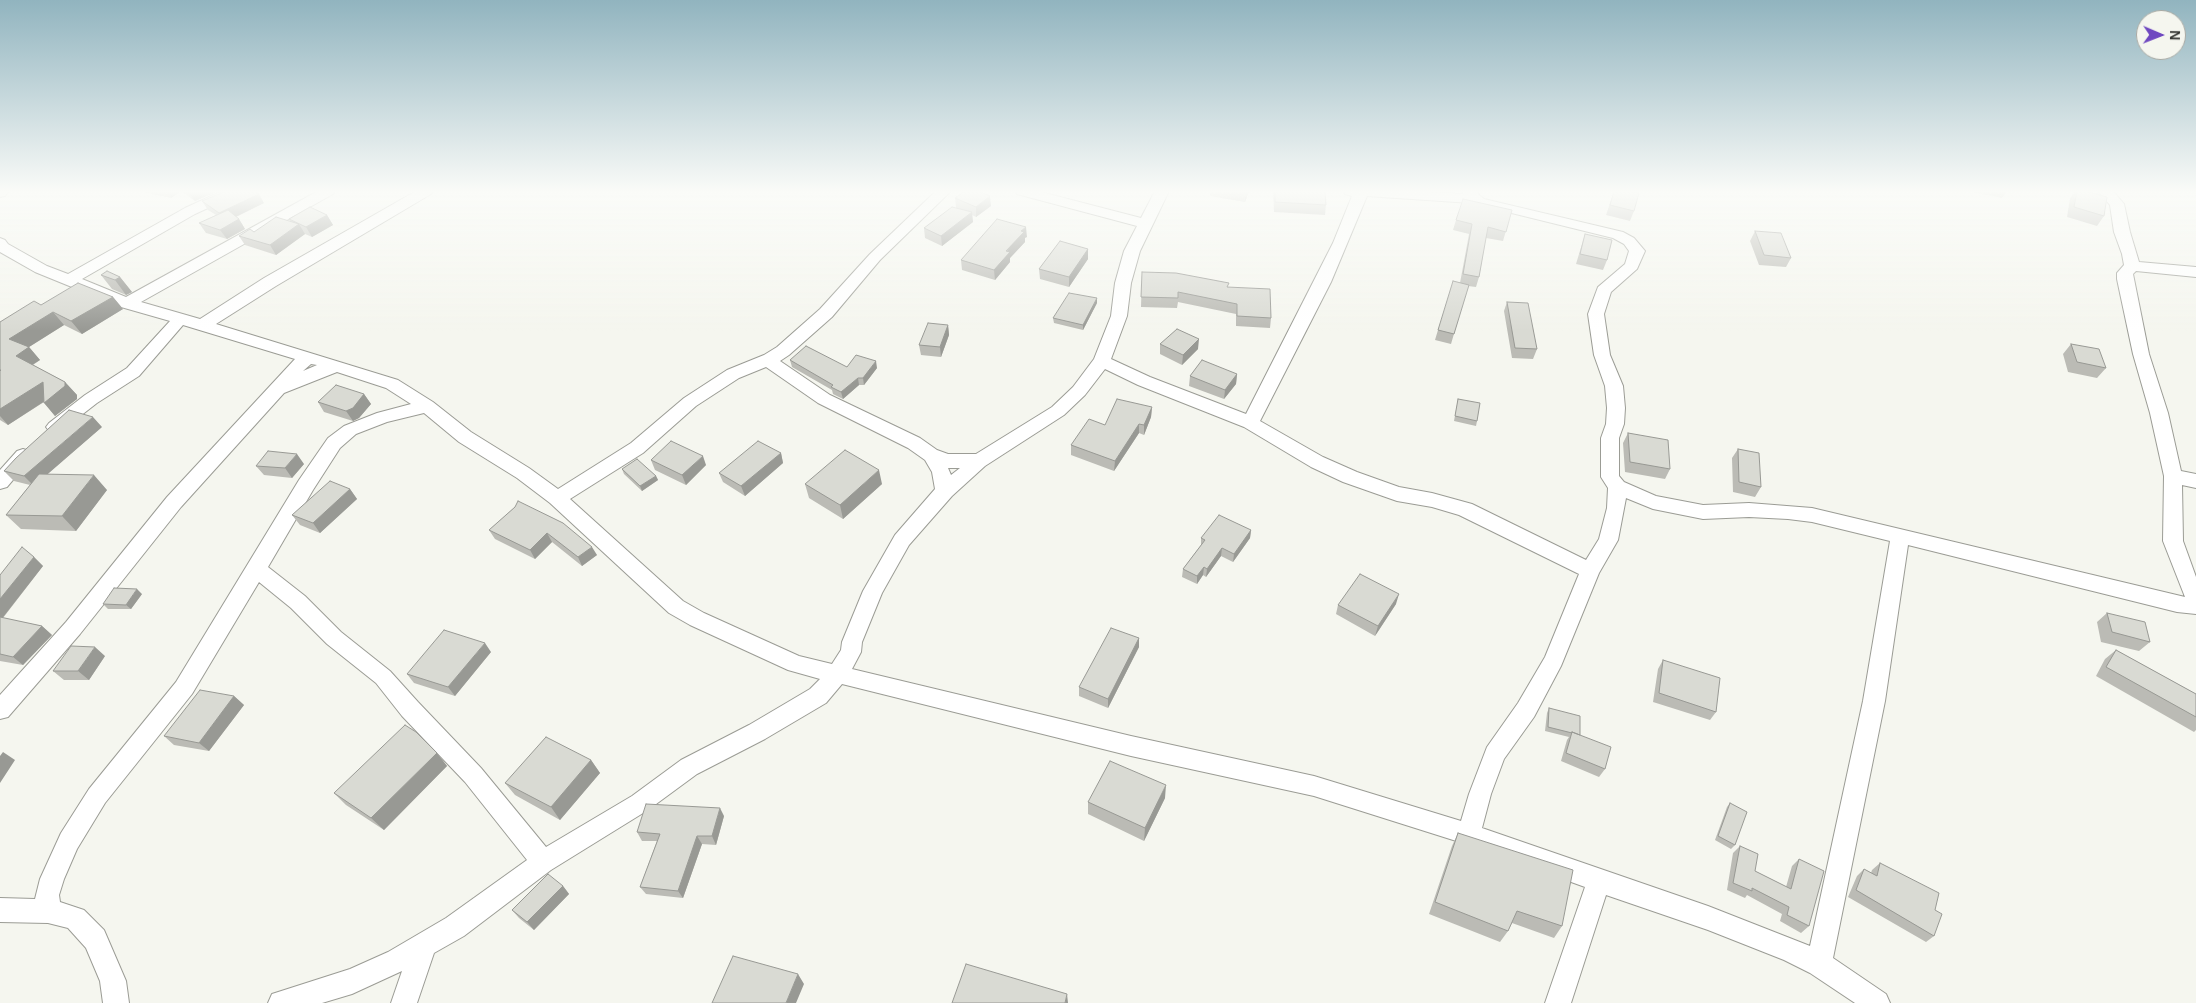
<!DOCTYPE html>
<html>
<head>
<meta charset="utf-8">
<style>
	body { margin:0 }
	#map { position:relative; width:2196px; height:1003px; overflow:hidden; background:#f5f6ef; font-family:Arial,sans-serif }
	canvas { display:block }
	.north { position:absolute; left:2136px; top:10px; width:50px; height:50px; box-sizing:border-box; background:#f5f6ef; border:1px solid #a8a9a3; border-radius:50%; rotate:91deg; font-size:14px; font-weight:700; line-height:20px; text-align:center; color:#343532 }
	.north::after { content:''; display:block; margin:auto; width:18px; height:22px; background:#6f48c0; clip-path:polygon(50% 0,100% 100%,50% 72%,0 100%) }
</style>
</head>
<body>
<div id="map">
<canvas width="2196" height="1003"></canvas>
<div class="north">N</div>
</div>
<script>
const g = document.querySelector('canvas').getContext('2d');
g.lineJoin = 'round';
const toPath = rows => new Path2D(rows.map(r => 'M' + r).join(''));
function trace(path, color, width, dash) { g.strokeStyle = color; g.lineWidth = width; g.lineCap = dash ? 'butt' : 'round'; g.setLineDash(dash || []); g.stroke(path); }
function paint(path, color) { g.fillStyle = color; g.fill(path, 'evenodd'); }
const street = toPath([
	[0,191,9,191,5,196,0,197,0,191],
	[222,191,240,191,238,194,195,214,82,279,126,297,318,191,335,191,333,194,141,302,200,319,264,278,416,191,433,191,431,194,276,286,216,324,398,380,433,402,471,432,529,468,558,489,631,443,684,398,727,370,764,355,777,347,820,309,870,254,936,191,951,191,880,260,832,317,789,355,780,361,830,395,920,438,937,450,948,454,976,454,1052,407,1073,387,1094,359,1111,316,1115,283,1124,251,1137,226,1017,194,1015,191,1037,191,1141,218,1155,191,1169,191,1140,251,1131,283,1127,316,1111,359,1150,377,1246,414,1333,243,1352,196,1345,194,1343,191,1411,191,1463,194,1463,191,1477,191,1478,194,1484,199,1623,232,1634,238,1645,251,1637,269,1611,292,1604,314,1610,355,1623,386,1625,408,1624,424,1619,438,1619,476,1624,482,1656,496,1703,505,1749,503,1812,508,2185,597,2163,541,2164,476,2150,413,2133,354,2117,279,2117,273,2124,265,2122,254,2114,232,2110,205,2098,191,2113,191,2124,204,2130,232,2139,262,2196,267,2196,277,2136,271,2133,274,2149,354,2168,413,2181,471,2196,474,2196,488,2182,485,2183,541,2196,577,2196,614,2177,612,1908,545,1885,701,1833,958,1886,994,1890,1003,1855,1003,1810,973,1784,960,1708,930,1606,895,1571,1003,1545,1003,1585,887,1469,845,1314,796,1131,756,842,684,826,703,765,739,697,774,648,810,551,870,464,936,434,953,417,1003,391,1003,402,971,352,994,322,1003,268,1003,272,994,350,969,388,952,446,918,527,860,465,782,402,716,376,683,327,644,291,608,259,582,192,694,105,803,77,849,64,879,59,895,60,902,84,910,104,930,126,981,129,1003,103,1003,100,981,86,948,68,928,48,923,0,922,0,898,35,899,40,879,61,833,89,789,176,682,299,480,328,438,344,426,377,413,411,404,386,388,337,372,284,393,181,507,80,634,8,717,0,719,0,695,66,622,167,497,295,359,183,325,139,376,97,403,61,431,55,433,49,431,46,427,49,423,85,395,127,368,170,321,121,307,35,272,0,252,0,238,5,240,8,244,47,266,68,274,185,208,222,191],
	[1367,196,1471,203,1613,238,1624,244,1629,251,1625,264,1598,287,1588,314,1594,355,1605,386,1607,408,1606,424,1601,438,1601,477,1608,488,1607,508,1599,539,1586,560,1472,504,1432,493,1399,487,1357,472,1323,457,1260,421,1331,282,1367,196],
	[311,364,317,365,303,371,311,364],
	[766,367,818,403,908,448,925,460,932,472,935,489,895,535,863,591,842,642,841,650,832,664,799,656,704,613,683,601,570,499,643,453,696,406,739,378,766,367],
	[1105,369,1138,385,1244,427,1311,467,1343,482,1397,501,1432,507,1459,515,1579,574,1545,657,1518,703,1487,747,1469,794,1461,821,1314,776,1131,736,852,669,861,652,862,642,882,593,909,545,952,496,985,466,1064,415,1085,395,1105,369],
	[424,413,459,442,517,478,550,503,669,613,690,625,788,670,820,679,810,689,749,725,681,760,632,796,546,847,481,768,418,702,390,671,341,632,305,596,268,567,313,490,340,448,356,434,387,422,424,413],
	[948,468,960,468,951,475,948,468],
	[1626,498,1653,509,1703,519,1749,517,1788,519,1812,522,1890,541,1863,701,1810,946,1708,906,1482,828,1491,794,1504,759,1534,717,1561,666,1599,573,1618,540,1626,498],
	[23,449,29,451,32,456,29,461,7,487,0,489,0,470,17,451,23,449]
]);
trace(street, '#9b9c95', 2);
paint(street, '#fff');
paint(toPath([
	[138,191,218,191,195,201,181,191,171,198],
	[1211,191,1249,191,1245,202,1210,196],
	[1273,191,1325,191,1326,205,1325,215,1274,212],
	[1614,191,1634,211,1630,221,1606,215],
	[1967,191,2007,191,2002,198],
	[2075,191,2086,191,2104,216,2097,226,2067,217,2070,198],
	[955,198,991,206,976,217,972,215,973,222,942,246,925,238,924,228,956,208],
	[202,201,264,203,236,217,239,219,245,229,227,239,206,233,199,223,216,215,208,210],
	[1512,210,1503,241,1486,238,1479,277,1476,287,1468,286,1451,344,1435,340,1438,330,1460,283,1469,234,1453,230,1456,220],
	[327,215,333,225,312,237,305,234,276,255,245,245,239,236,254,232,290,222,289,219],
	[1755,231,1791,258,1786,267,1759,265,1750,241],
	[1585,234,1607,260,1603,270,1576,264],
	[1027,237,1025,238,1025,242,1010,258,1010,262,995,280,962,270,961,260],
	[1088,249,1088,259,1069,287,1040,279,1039,269],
	[1142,272,1228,287,1271,318,1270,328,1236,326,1236,314,1178,302,1177,308,1141,307],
	[101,275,120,277,132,292,126,295,112,289],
	[113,297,123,309,82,334,64,325,29,347,40,360,33,365,65,382,77,395,77,399,55,416,44,402,8,425,0,420,0,322,41,305],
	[1507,302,1537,349,1533,359,1512,358,1504,311],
	[1097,303,1083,330,1054,323,1053,318],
	[948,325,949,335,941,357,921,355,919,345],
	[1160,344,1198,349,1182,365,1160,354],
	[2071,344,2106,368,2097,378,2068,372,2063,354],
	[790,360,847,367,877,368,864,385,859,385,843,399,833,394,832,390,792,367],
	[1237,374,1236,384,1224,399,1189,386,1190,376],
	[364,394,371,404,359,418,353,421,324,412,318,402],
	[1458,399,1477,421,1476,426,1454,421],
	[1152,407,1151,417,1144,435,1139,433,1114,471,1071,455,1071,445,1105,425],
	[102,427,47,474,107,490,76,531,21,529,6,515,30,485,14,481,4,471],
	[1628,433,1670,469,1665,479,1625,472,1623,443],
	[1738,449,1761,487,1755,497,1733,492,1732,458],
	[781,453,783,463,745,496,723,482,719,473],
	[651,460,706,465,686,485,655,470],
	[304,464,292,478,264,475,256,466],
	[622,469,656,476,658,480,642,491,624,474],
	[805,484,882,484,843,519,809,498],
	[350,489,357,499,320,533,300,525,292,515],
	[515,507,597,555,582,566,552,542,535,559,495,539,489,530],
	[1251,530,1250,538,1233,562,1221,556,1206,577,1203,575,1197,584,1182,577,1183,569,1201,545,1201,538],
	[34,557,43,566,3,618,42,626,52,635,23,665,0,661,0,575],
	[142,594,131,609,108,609,103,604],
	[1396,604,1375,636,1336,614,1338,605],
	[2107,613,2150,642,2139,651,2101,642,2097,622],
	[1139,638,1139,647,1108,708,1079,696,1079,687],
	[2116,650,2196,694,2196,730,2194,732,2096,676,2105,659],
	[491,652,455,696,414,683,407,674],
	[105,656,89,680,64,680,53,671],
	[1663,660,1716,712,1710,720,1653,702,1658,669],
	[234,696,244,705,209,751,174,745,164,736],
	[1549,708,1580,735,1605,769,1599,777,1561,761,1567,740,1569,737,1545,731,1547,713],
	[437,753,447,766,384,830,346,805,334,793],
	[591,760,600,773,560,820,515,795,505,783],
	[1165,798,1144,841,1088,814,1088,802],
	[1730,803,1735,845,1731,849,1715,840,1727,807],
	[724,816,716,845,702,844,683,898,646,894,640,887,657,841,642,841,637,832],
	[1458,833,1562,926,1554,938,1512,923,1508,931,1500,942,1429,914,1452,846],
	[1740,846,1755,871,1786,887,1792,866,1799,859,1809,926,1801,933,1780,921,1782,914,1747,895,1745,898,1727,890,1733,853],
	[1880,863,1935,910,1934,936,1926,942,1848,897,1857,876,1864,869,1871,873,1872,870],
	[563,886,569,894,534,930,519,918,512,910]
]), '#bbbbb5');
paint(toPath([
	[166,191,181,191,171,198],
	[194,191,218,191,195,201,189,193],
	[1247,191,1249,191,1245,202,1246,192],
	[259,194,264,203,225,222,219,213],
	[990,196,991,206,976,217,976,207],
	[972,212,973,222,942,246,941,236],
	[327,215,333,225,312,237,306,227],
	[239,219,245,229,227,239,220,230],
	[299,224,305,234,276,255,270,245],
	[1026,227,1027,237,1025,238,1025,242,1010,258,1010,262,995,280,994,270,1021,231],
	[1088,249,1088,259,1069,287,1069,277],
	[120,277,132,292,126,295,115,280],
	[113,297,123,309,82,334,71,321],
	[1097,298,1097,303,1083,330,1083,325],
	[53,312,64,325,29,347,40,360,27,368,16,356,9,339],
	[948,325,949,335,941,357,940,347],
	[1199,339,1198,349,1182,365,1183,355],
	[876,361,877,368,864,385,863,378],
	[1237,374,1236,384,1224,399,1225,390],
	[858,378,859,385,843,399,841,392],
	[43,382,65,382,77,395,77,399,55,416,44,403,51,397,8,425,0,416,0,409],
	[364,394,371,404,359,418,353,421,346,411],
	[1152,407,1151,417,1144,435,1144,425],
	[93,417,102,427,34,486,24,476],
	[1139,424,1139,433,1114,471,1115,461],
	[781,453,783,463,745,496,741,486],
	[297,454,304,464,292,478,285,468],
	[703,456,706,465,686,485,682,475],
	[879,470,882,484,843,519,840,505],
	[94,475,107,490,76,531,62,516],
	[656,476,658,480,642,491,640,486],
	[350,489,357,499,320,533,313,523],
	[1251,530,1250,538,1233,562,1234,554],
	[547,533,552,542,535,559,530,550],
	[592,547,597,555,582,566,578,557],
	[1222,548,1221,556,1206,577,1207,569],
	[34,557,43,566,0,621,0,599],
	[1204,567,1203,575,1197,584,1197,576],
	[137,589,142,594,131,609,126,605],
	[1399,594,1396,604,1375,636,1378,626],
	[42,626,52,635,23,665,13,657],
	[1139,638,1139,647,1108,708,1108,699],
	[485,643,491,652,455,696,448,687],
	[95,647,105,656,89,680,78,671],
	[234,696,244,705,209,751,199,743],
	[3,752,15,760,0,783,0,756],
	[437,753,447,766,384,830,371,818],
	[591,760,600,773,560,820,551,807],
	[1166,785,1165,798,1144,841,1145,828],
	[720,808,724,816,716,845,712,836],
	[697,836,702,844,683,898,678,891],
	[563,886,569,894,534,930,527,922],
	[798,974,804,984,796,1003,786,1003],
	[1067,994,1068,1003,1065,1003]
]), '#989994');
const building = toPath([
	[226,191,253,191,259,194,219,213,202,201,226,191],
	[965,191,978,191,990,196,976,207,955,198,965,191],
	[1275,191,1325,191,1326,205,1275,202,1275,191],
	[1614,191,1631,191,1639,193,1634,211,1610,205,1614,191],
	[2077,191,2086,191,2107,197,2104,216,2074,207,2077,191],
	[1463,199,1512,210,1506,232,1488,227,1479,277,1463,274,1472,224,1456,220,1463,199],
	[310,207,327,215,306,227,289,219,310,207],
	[952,207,972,212,941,236,924,228,952,207],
	[228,210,239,219,220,230,199,223,228,210],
	[276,217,299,224,270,245,239,236,250,229,254,232,276,217],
	[997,219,1026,227,1021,231,1024,232,1006,251,1010,252,994,270,961,260,997,219],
	[1755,231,1781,233,1791,258,1764,255,1755,231],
	[1585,234,1612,240,1607,260,1580,254,1585,234],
	[1060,241,1088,249,1069,277,1039,269,1060,241],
	[107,271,120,277,115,280,101,275,107,271],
	[1142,272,1176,273,1229,283,1227,287,1270,289,1271,318,1237,316,1237,304,1178,292,1178,298,1141,297,1142,272],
	[1453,281,1469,285,1454,334,1438,330,1453,281],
	[78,283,113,297,71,321,53,312,9,339,29,347,16,356,65,382,65,386,44,403,43,382,0,409,0,371,1,370,0,370,0,322,34,301,41,305,78,283],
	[1069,293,1097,298,1083,325,1053,318,1069,293],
	[1507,302,1528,303,1537,349,1515,348,1507,302],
	[928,323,948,325,940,347,919,345,928,323],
	[1177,329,1199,339,1183,355,1160,344,1177,329],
	[2071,344,2099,349,2106,368,2077,362,2071,344],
	[806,346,847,367,856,355,876,361,863,378,858,378,841,392,831,387,833,385,790,360,806,346],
	[1202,360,1237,374,1225,390,1190,376,1202,360],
	[336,385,364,394,353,408,346,411,318,402,336,385],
	[1117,399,1152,407,1144,425,1139,424,1115,461,1071,445,1089,419,1105,425,1117,399],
	[1458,399,1480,403,1477,421,1455,416,1458,399],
	[69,410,93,417,24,476,4,471,16,458,69,410],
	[1628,433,1668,440,1670,469,1630,462,1628,433],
	[671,441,703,456,682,475,651,460,671,441],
	[758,441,781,453,741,486,719,473,758,441],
	[1738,449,1759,453,1761,487,1739,482,1738,449],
	[845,450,879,470,840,505,805,484,845,450],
	[268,451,297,454,285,468,256,466,268,451],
	[637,459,656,476,640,486,622,469,637,459],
	[39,474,94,475,62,516,6,515,39,474],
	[330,481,350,489,313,523,292,515,330,481],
	[518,501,563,523,592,547,578,557,547,533,530,550,489,530,515,507,518,501],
	[1219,515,1251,530,1234,554,1222,548,1207,569,1204,567,1197,576,1183,569,1205,540,1201,538,1219,515],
	[22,547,34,557,0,599,0,575,22,547],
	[1360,574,1399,594,1378,626,1338,605,1360,574],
	[114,588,137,589,126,605,103,604,114,588],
	[2107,613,2145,622,2150,642,2112,632,2107,613],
	[0,617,42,626,13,657,0,654,0,617],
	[1111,628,1139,638,1108,699,1079,687,1111,628],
	[444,630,485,643,448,687,407,674,444,630],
	[71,646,95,647,78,671,53,671,71,646],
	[2116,650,2196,694,2196,717,2106,667,2116,650],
	[1663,660,1720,678,1716,712,1659,693,1663,660],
	[200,690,234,696,199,743,164,736,200,690],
	[1549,708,1580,716,1580,735,1572,732,1572,733,1548,727,1549,708],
	[405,725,416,732,437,753,371,818,334,793,405,725],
	[1572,732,1611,747,1605,769,1566,753,1572,732],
	[546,737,591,760,551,807,505,783,546,737],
	[1110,761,1166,785,1145,828,1088,802,1110,761],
	[1730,803,1747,812,1735,845,1718,836,1730,803],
	[646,804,720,808,712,836,697,836,678,891,640,887,660,834,637,832,646,804],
	[1458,833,1573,870,1562,926,1517,911,1508,931,1435,902,1458,833],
	[1740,846,1758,854,1755,871,1791,889,1799,859,1824,871,1809,926,1787,915,1789,907,1752,888,1752,891,1733,883,1740,846],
	[1880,863,1939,893,1935,910,1942,914,1934,936,1856,890,1864,869,1877,876,1880,863],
	[548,874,563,886,527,922,512,910,548,874],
	[733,956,798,974,786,1003,712,1003,733,956],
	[966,964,1067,994,1065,1003,952,1003,966,964]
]);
paint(building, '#d9dad3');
trace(building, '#989994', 1);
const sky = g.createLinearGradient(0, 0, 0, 331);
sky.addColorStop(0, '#91b4bf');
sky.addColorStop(0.58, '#fafbf8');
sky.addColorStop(1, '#fafbf800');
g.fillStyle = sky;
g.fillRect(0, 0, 2196, 331);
</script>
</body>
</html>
